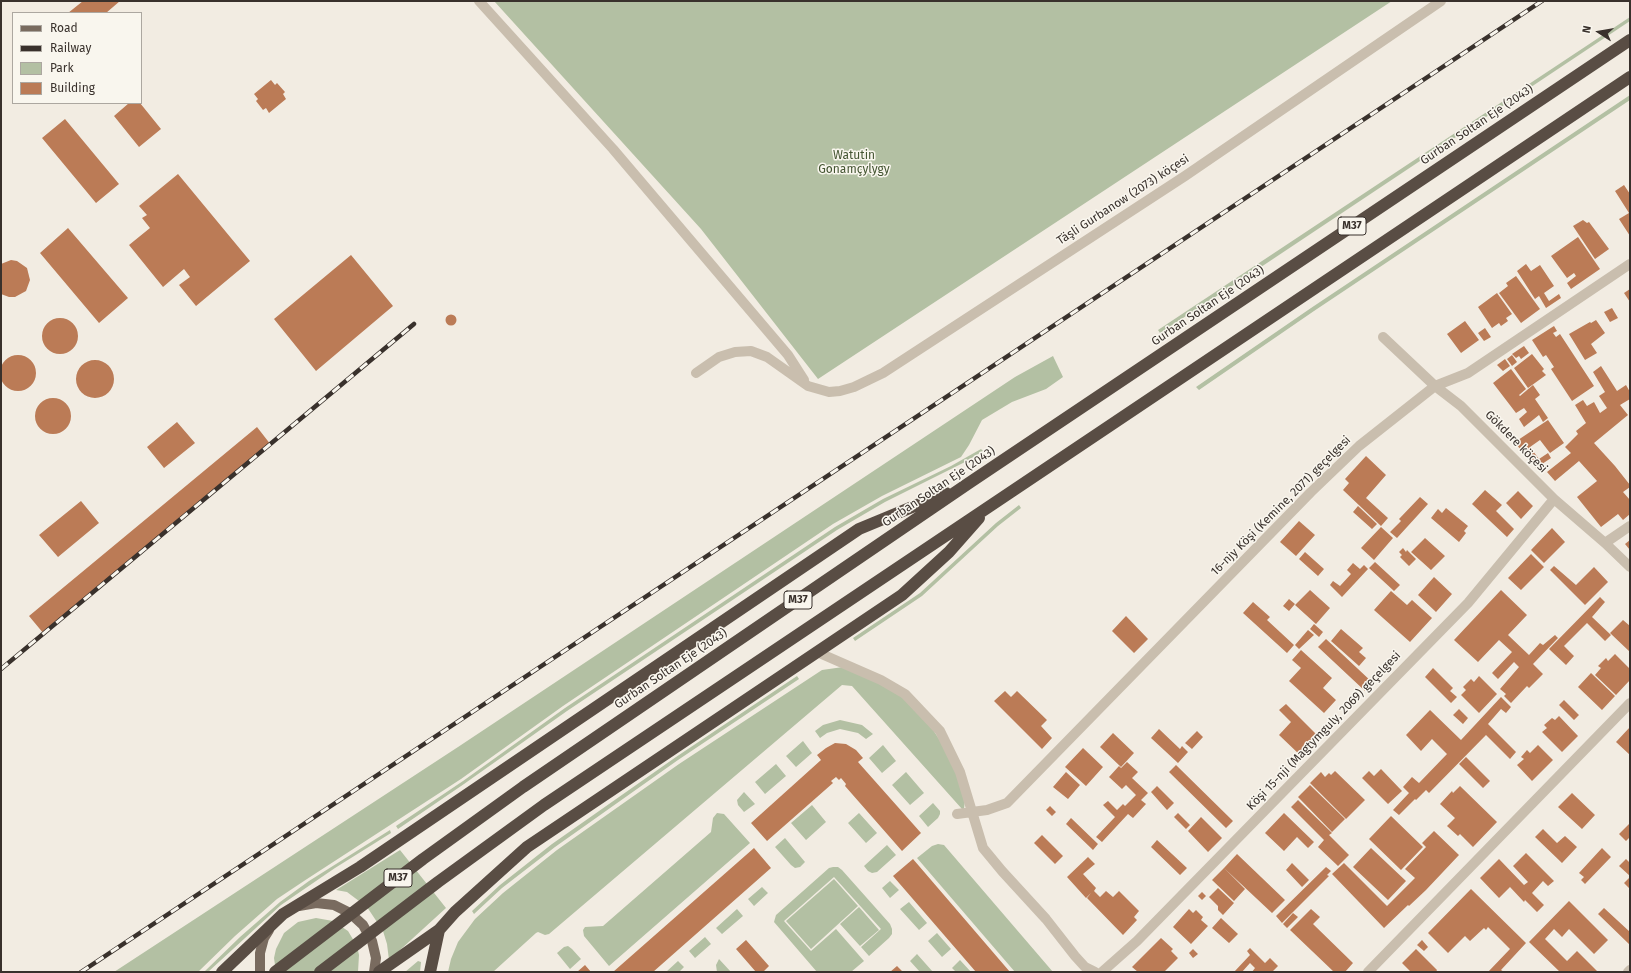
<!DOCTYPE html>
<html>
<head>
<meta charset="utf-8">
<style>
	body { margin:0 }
	#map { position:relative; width:1631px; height:973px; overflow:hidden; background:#f2ece2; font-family:"Fira Sans",sans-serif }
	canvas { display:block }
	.frame { position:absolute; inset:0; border:2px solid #39312c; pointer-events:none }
	.legend { position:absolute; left:12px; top:12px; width:130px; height:92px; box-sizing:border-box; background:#f9f6ee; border:1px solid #aca7a0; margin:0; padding:5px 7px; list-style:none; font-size:12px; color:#39312c }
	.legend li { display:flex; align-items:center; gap:8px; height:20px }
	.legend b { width:20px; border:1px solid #aca7a0 }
	.north { position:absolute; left:1579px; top:12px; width:40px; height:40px; -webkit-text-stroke:3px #f9f6ee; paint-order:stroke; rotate:282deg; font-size:11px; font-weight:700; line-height:16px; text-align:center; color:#39312c }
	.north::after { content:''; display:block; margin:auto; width:14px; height:18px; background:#39312c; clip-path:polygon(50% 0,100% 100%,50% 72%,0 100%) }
</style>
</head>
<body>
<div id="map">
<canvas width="1631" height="973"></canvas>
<div class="frame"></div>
<ul class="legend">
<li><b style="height:5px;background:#796b5f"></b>Road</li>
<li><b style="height:5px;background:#39312c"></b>Railway</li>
<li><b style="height:11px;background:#b3c0a3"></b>Park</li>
<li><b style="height:11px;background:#bb7b56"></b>Building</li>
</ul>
<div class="north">N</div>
</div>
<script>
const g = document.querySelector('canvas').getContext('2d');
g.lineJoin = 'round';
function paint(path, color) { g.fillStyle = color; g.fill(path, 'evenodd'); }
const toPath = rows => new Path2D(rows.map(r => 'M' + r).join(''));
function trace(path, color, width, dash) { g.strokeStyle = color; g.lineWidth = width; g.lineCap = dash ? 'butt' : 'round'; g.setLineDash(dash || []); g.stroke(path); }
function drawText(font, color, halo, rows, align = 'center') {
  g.font = font + ' "Fira Sans",sans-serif'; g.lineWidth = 3; g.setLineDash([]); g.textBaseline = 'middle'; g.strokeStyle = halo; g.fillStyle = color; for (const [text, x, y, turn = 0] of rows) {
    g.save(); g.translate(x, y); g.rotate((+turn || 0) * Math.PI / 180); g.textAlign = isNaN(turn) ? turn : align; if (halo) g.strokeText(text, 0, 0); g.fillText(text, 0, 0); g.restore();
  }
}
paint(toPath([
	[494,1,1392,1,818,379,701,229],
	[1630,17,1630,21,1258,269,1160,333,1158,330],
	[1630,95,1630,100,1314,311,1199,390,1196,387,1311,308],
	[1053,356,1063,377,1046,389,1012,402,982,420,969,445,961,457,882,496,833,524,563,706,461,779,307,879,277,899,235,936,198,972,114,972,458,747,1015,377],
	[981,449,983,451,965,462,885,502,837,530,567,711,464,784,398,829,396,826,463,781,565,708,835,527,883,499,951,466],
	[1019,505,1021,508,998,526,922,596,855,641,853,638,920,593,996,523],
	[843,667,868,673,920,710,943,745,957,775,965,800,964,809,962,809,852,686,842,685,549,934,545,935,538,932,536,933,493,972,448,972,451,959,458,942,475,919,503,893,557,850,679,764,822,670],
	[797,676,799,679,678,760,555,847,502,888,474,914,472,911,500,885,552,844,676,757],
	[840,720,862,725,873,734,866,739,858,733,840,729,827,733,820,738,815,731,823,725],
	[803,741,812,753,796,767,786,756],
	[883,745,896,761,882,773,869,758],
	[776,764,786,776,765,794,755,782],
	[906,772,924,793,910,805,892,785],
	[744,792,755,804,744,812,738,805,737,800],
	[933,803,940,811,940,814,938,818,928,827,919,816],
	[812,805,826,822,806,840,791,823],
	[717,813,724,814,750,843,609,966,584,936,583,930,585,927,603,926,711,832,713,818],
	[859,813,877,833,866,843,848,823],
	[390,830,391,833,335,868,281,905,208,972,204,972,240,937,280,902,309,881],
	[785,838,805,862,800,867,795,868,791,865,775,847],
	[938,844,944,845,1053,972,1015,972,917,858,932,846],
	[887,845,896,855,877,872,872,873,868,871,864,866],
	[400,850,446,908,389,960,387,944,383,931,367,907,347,892,336,890],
	[833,867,838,867,842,870,890,924,892,929,892,934,889,938,869,956,861,947,881,929,834,877,784,921,811,951,836,929,864,961,851,972,817,972,774,922,776,915,829,868],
	[834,879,858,906,811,949,786,921],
	[890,881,899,890,890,898,882,888],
	[762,887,768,893,754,906,748,899],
	[909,902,927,923,919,930,900,909],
	[859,907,879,930,860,946,840,924],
	[737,909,743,916,722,934,716,928],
	[316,918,333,921,348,931,357,946,359,955,358,972,276,972,274,958,276,949,284,933,298,922],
	[937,933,951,949,942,957,928,941],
	[705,937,711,944,695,958,689,951],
	[568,946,572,949,581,959,570,969,557,953,564,947],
	[917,954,933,972,920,972,910,961],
	[719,959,731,972,717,972,716,965],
	[960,960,971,972,956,972,952,968],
	[418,961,421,962,420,972,405,972],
	[678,961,684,967,679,972,666,972]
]), '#b3c0a3');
paint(toPath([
	[83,1,120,1,106,13,68,13],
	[271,80,275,85,277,83,285,92,283,94,286,99,269,113,266,108,263,110,256,101,258,99,254,94],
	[129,103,140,103,161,129,139,147,114,116],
	[65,119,119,184,96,203,42,138],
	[178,174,250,261,196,306,179,285,190,277,184,269,163,287,129,245,150,228,142,218,147,215,139,206],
	[1624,185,1630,194,1630,236,1619,219,1629,213,1615,191],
	[1583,220,1587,223,1589,222,1609,249,1595,259,1573,226],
	[68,228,128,298,99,323,40,253],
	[1578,237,1600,269,1571,289,1567,283,1576,276,1574,273,1567,278,1551,256],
	[351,255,393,306,316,371,274,319],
	[11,260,17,261,27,268,30,280,26,291,15,297,9,297,1,294,1,264],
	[1526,264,1531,271,1540,265,1554,286,1544,293,1549,301,1559,294,1561,298,1546,308,1539,296,1535,299,1517,271],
	[1516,276,1540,309,1521,323,1499,293,1508,286,1506,283],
	[1630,289,1630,302,1624,293],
	[1497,293,1512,314,1506,318,1508,321,1501,326,1499,323,1492,328,1478,307],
	[1612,308,1618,318,1610,322,1604,312],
	'445.5 320a5.5 5.5 0 1 1 11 0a5.5 5.5 0 1 1-11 0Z',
	'42 336a18 18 0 1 1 36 0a18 18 0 1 1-36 0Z',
	[1596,320,1605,333,1591,344,1597,353,1585,360,1569,334,1590,322,1591,323],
	[1465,321,1479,340,1461,353,1447,334],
	[1554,326,1557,331,1553,333,1556,337,1560,334,1594,386,1572,401,1551,369,1554,367,1546,355,1543,357,1532,340],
	[1485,328,1491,337,1484,341,1478,333],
	[1524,346,1529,353,1521,359,1519,356,1516,358,1512,354],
	[1532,354,1544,369,1542,371,1546,375,1528,388,1514,368],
	[1512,355,1517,362,1512,366,1507,359],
	'0 373a18 18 0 1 1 36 0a18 18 0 1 1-36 0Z',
	[1505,359,1510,366,1503,371,1497,365],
	'76 379a19 19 0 1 1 38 0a19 19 0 1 1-38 0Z',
	[1601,366,1617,391,1626,385,1630,392,1630,399,1620,405,1628,415,1594,443,1615,466,1630,485,1630,487,1623,492,1630,500,1630,514,1623,520,1618,514,1601,527,1577,497,1597,481,1579,461,1555,481,1547,472,1571,453,1565,447,1578,434,1576,431,1586,423,1575,405,1583,400,1587,406,1594,402,1600,413,1607,408,1599,396,1605,392,1593,372],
	[1511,369,1526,389,1519,395,1520,396,1533,385,1540,395,1535,399,1548,418,1543,422,1539,415,1524,427,1519,419,1527,412,1524,408,1516,413,1493,383],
	'35 416a18 18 0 1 1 36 0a18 18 0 1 1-36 0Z',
	[1548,420,1564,443,1550,453,1540,440,1530,447,1539,459,1548,453,1551,458,1536,468,1525,451,1522,452,1515,442],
	[177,422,195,443,164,468,147,447],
	[257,427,271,445,44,634,29,616],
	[1366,456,1386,475,1366,498,1388,518,1381,526,1343,490,1349,483,1345,479],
	[1485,490,1502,505,1496,511,1514,529,1507,537,1472,504],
	[1518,491,1533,506,1521,519,1506,503],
	[1420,497,1428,504,1397,538,1390,532,1401,521,1399,519],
	[81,501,99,523,58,557,39,535],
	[1358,506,1377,524,1372,529,1353,512],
	[1446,508,1468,526,1464,531,1466,533,1459,542,1431,518,1438,509,1442,513],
	[1299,521,1315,535,1296,556,1280,542],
	[1381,527,1393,538,1374,560,1361,548],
	[1552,528,1565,542,1544,563,1531,550],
	[1425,538,1445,556,1431,570,1411,552],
	[1630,540,1630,550,1625,544],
	[1403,548,1406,552,1407,550,1416,559,1409,566,1400,557,1402,555,1399,552],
	[1305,552,1324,569,1318,576,1299,559],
	[1531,554,1544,567,1521,590,1508,578],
	[1375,562,1400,585,1394,591,1369,568],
	[1353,563,1360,569,1364,565,1368,569,1342,597,1330,585,1333,581,1340,586,1351,574,1347,570],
	[1554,566,1576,585,1594,567,1608,582,1585,605,1550,570],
	[1434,577,1452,594,1436,612,1418,595],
	[1310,590,1330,608,1316,624,1295,605],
	[1501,590,1527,615,1508,635,1529,655,1540,643,1543,645,1555,635,1558,638,1533,664,1543,674,1529,688,1527,686,1511,703,1504,696,1506,694,1500,689,1519,667,1514,662,1498,679,1492,673,1512,652,1499,640,1478,662,1454,640],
	[1391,591,1407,605,1412,600,1432,618,1410,642,1374,610],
	[1600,597,1605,602,1592,617,1611,635,1605,641,1587,623,1564,646,1574,656,1566,665,1549,649],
	[1289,599,1295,604,1289,611,1283,606],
	[1253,602,1270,617,1267,620,1294,645,1287,653,1243,613],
	[1126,616,1148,639,1134,653,1112,631],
	[1623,620,1630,626,1630,652,1610,633],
	[1314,624,1323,632,1319,637,1310,629],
	[1341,629,1363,648,1359,652,1366,658,1359,666,1331,641],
	[1308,630,1314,635,1299,649,1295,645],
	[1326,639,1373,683,1365,691,1318,647],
	[1301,650,1332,678,1323,688,1336,700,1324,713,1289,681,1301,668,1292,660],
	[1615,654,1630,669,1630,680,1616,695,1595,675,1601,668,1598,666,1606,658,1608,661],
	[1433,668,1453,688,1450,691,1457,697,1451,703,1425,677],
	[1591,673,1615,696,1602,710,1578,687],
	[1479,676,1497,694,1479,713,1461,695,1466,690,1463,687,1471,679,1474,682],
	[1005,691,1011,697,1017,691,1047,720,1041,726,1052,738,1042,749,994,701],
	[1501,697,1511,707,1506,713,1501,709,1488,724,1516,752,1510,759,1486,735,1429,793,1426,790,1416,800,1415,799,1399,815,1393,810,1409,793,1403,787,1412,777,1419,783,1447,754,1432,739,1421,751,1406,735,1430,710,1461,740],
	[1564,700,1579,715,1574,720,1559,705],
	[1286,704,1318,736,1300,755,1279,735,1291,722,1279,710],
	[1459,709,1468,718,1463,724,1453,715],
	[1559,716,1578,736,1562,752,1542,732,1547,728,1544,725,1552,718,1555,720],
	[1630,727,1630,755,1616,742],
	[1159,729,1180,749,1182,746,1188,752,1178,763,1151,738],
	[1197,731,1203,737,1192,749,1185,743],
	[1113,733,1134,753,1121,767,1100,747],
	[835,743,846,744,856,750,863,758,858,762,921,833,902,851,845,786,846,784,841,778,839,780,836,777,831,781,833,783,767,841,751,823,821,760,817,755,826,748],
	[1538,745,1553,760,1532,781,1517,765,1524,759,1521,757,1527,750,1530,753],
	[1083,748,1103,767,1086,786,1065,767],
	[1466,757,1490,781,1483,788,1459,764],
	[1127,762,1138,772,1132,778,1148,793,1141,800,1146,804,1133,818,1128,814,1102,842,1096,837,1115,817,1103,805,1108,801,1117,810,1123,804,1125,806,1136,795,1126,785,1122,789,1109,777,1119,766,1121,768],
	[1176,765,1233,821,1226,828,1169,772],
	[1381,769,1402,791,1388,804,1362,778,1369,771,1374,776],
	[1335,771,1365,800,1346,819,1310,783,1321,772,1325,777,1329,773,1331,775],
	[1066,772,1080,785,1068,799,1053,787],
	[1310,785,1345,819,1332,832,1298,797],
	[1157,786,1174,803,1167,810,1151,792],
	[1460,786,1497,822,1473,847,1460,834,1458,836,1447,826,1455,818,1440,804,1452,791,1453,793],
	[1572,793,1595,815,1582,829,1558,807],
	[1298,800,1332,833,1329,835,1349,855,1338,866,1318,847,1324,840,1291,807],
	[1050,806,1056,812,1052,816,1046,810],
	[1178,813,1190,825,1186,829,1174,817],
	[1284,813,1314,842,1308,848,1297,837,1284,851,1265,833],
	[1391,816,1423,847,1401,870,1369,839],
	[1201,817,1222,838,1208,852,1188,831],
	[1071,818,1098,844,1093,850,1066,824],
	[1630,823,1630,837,1626,841,1619,834],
	[1543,829,1557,843,1565,836,1577,847,1562,863,1535,837],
	[1434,831,1459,855,1426,890,1409,906,1408,905,1384,928,1332,874,1344,863,1387,906,1415,878,1405,869,1426,847,1422,843],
	[1042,835,1063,856,1055,864,1034,843],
	[1157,840,1187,868,1180,875,1151,847],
	[754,848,771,868,653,972,613,972],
	[1371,848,1406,881,1388,900,1353,867],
	[1602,848,1611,857,1585,884,1581,880,1584,877,1579,873],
	[1526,853,1554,881,1548,886,1543,881,1532,893,1544,905,1537,912,1525,900,1524,902,1510,887,1499,898,1480,878,1499,859,1524,885,1528,882,1513,866],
	[1237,854,1285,900,1272,913,1224,868],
	[1088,857,1095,864,1083,874,1096,888,1094,891,1100,897,1106,891,1113,897,1119,891,1139,911,1134,917,1137,920,1123,935,1087,898,1091,893,1086,898,1067,877],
	[913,859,1010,972,976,972,893,876],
	[1626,859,1630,863,1630,876,1619,866],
	[1292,863,1309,880,1302,887,1286,870],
	[1326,867,1331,871,1327,875,1329,876,1282,923,1276,916],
	[1224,868,1245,889,1234,901,1212,880],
	[1630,877,1630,889,1624,883],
	[1218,888,1234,903,1223,915,1218,910,1218,906,1209,897],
	[1471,889,1526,943,1501,970,1504,972,1488,972,1510,949,1488,927,1486,930,1484,928,1470,941,1465,936,1448,953,1428,933],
	[1202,892,1206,896,1202,900,1198,896],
	[1569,901,1608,940,1594,954,1569,929,1562,937,1554,929,1545,939,1567,961,1577,951,1598,972,1560,972,1529,942],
	[1604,908,1630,932,1630,945,1598,914],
	[1189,909,1193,913,1196,910,1203,917,1201,920,1208,926,1191,944,1173,927],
	[1311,909,1320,917,1313,924,1353,963,1345,972,1334,972,1290,930],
	[1293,913,1298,917,1287,928,1283,924],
	[1221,918,1238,934,1229,943,1212,928],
	[1161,938,1173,949,1171,951,1178,958,1164,972,1138,972,1132,967],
	[746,940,769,966,763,972,756,972,736,949],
	[1422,940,1428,947,1424,951,1417,945],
	[1250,948,1265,963,1270,958,1278,966,1273,971,1274,972,1252,972,1255,968,1250,963,1242,972,1234,972,1250,955,1247,951],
	[1193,949,1198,954,1193,958,1189,953],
	[1416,949,1437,970,1436,972,1411,972,1402,963],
	[585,965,591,972,577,972],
	[897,966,903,972,890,972]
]), '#bb7b56');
trace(toPath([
	[479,1,613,149,788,355,804,380],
	[1383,337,1435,386,1461,406,1554,499,1605,543,1630,567],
	[696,373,719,357,735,352,751,351,767,357,808,386,829,392,840,391,854,387,883,373,1185,176,1441,1],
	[1605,543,1630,526],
	[817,652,881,680,905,694,940,731,960,772,983,848,1002,871,1046,919,1075,956,1085,967,1095,972],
	[957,814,987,810,1007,803,1311,492,1359,446,1435,386,1468,373,1630,264],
	[1102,972,1137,941,1468,603,1554,499],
	[1368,972,1630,703],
	[1628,972,1630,970]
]), '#c9beae', 10);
trace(toPath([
	[299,906,316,903,334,905,350,913,363,925,372,941,376,958,374,972],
	[260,972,260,953,264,938,269,930]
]), '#796b5f', 10);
trace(toPath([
	[222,972,283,914,360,867,859,529,946,493],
	[275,972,423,859,523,787,969,483,1630,40],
	[320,972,438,882,544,805,1630,77],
	[379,972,439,930,455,912,527,847,902,595,949,552,979,518],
	[430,972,439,930]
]), '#594d44', 12);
const rail = toPath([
	[1,669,414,324],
	[81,972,1542,1]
]);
trace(rail, '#39312c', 4.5);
trace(rail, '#f9f6ee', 3, [9]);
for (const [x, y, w] of [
	[1352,226,28],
	[798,600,28],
	[398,878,28]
]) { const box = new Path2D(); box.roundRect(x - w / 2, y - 9, w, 18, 3); g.fillStyle = '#f9f6ee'; g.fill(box); trace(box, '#39312c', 1); }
drawText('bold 11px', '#39312c', null, [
	["M37",1352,226],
	["M37",798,600],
	["M37",398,878]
]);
drawText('12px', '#39312c', '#f9f6ee', [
	["Gurban Soltan Eje (2043)",1477,125,-34],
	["Täşli Gurbanow (2073) köçesi",1123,200,-33],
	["Gurban Soltan Eje (2043)",1208,306,-34],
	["Gökdere köçesi",1516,442,45],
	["Gurban Soltan Eje (2043)",939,487,-34],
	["16-njy Köşi (Kemine, 2071) geçelgesi",1281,506,-45],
	["Gurban Soltan Eje (2043)",671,669,-34],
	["Köşi 15-nji (Magtymguly, 2069) geçelgesi",1324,731,-46]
]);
drawText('12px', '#445532', '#f9f6ee', [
	["Watutin",854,156],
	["Gonamçylygy",854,170]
]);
</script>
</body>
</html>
